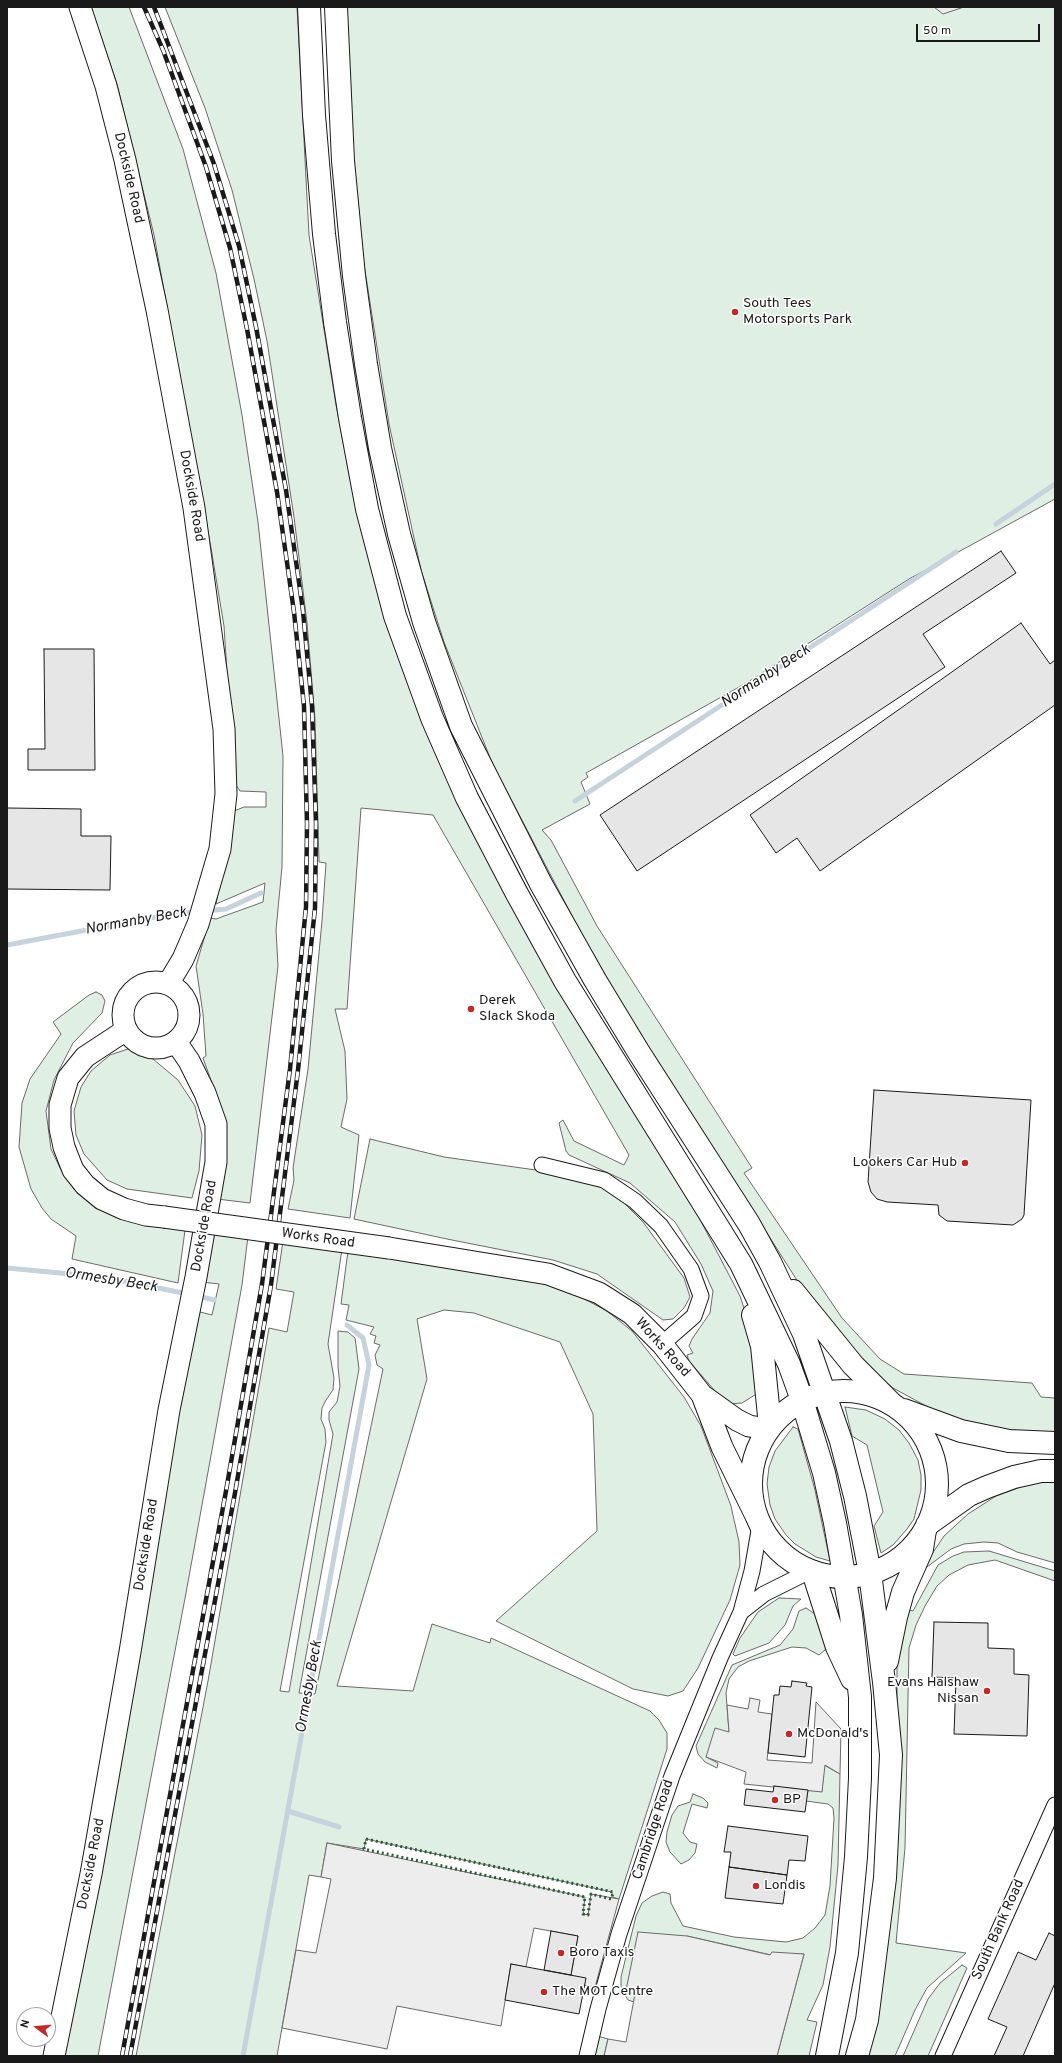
<!DOCTYPE html>
<html>
<head>
<meta charset="utf-8">
<style>
	body { margin:0 }
	#map { position:relative; width:1062px; height:2063px; overflow:hidden; background:#fff; font-family:Overpass,sans-serif }
	canvas { display:block }
	.frame { position:absolute; inset:0; border:8px solid #1a1a1a; pointer-events:none }
	.north { position:absolute; left:16px; top:2007px; width:40px; height:40px; box-sizing:border-box; background:#fff; border:1px solid #a3a3a3; border-radius:50%; rotate:286deg; font-size:11px; font-weight:700; line-height:16px; text-align:center; color:#1a1a1a }
	.north::after { content:''; display:block; margin:auto; width:14px; height:18px; background:#c62828; clip-path:polygon(50% 0,100% 100%,50% 72%,0 100%) }
	.scale { position:absolute; left:916px; top:24px; width:124px; height:18px; box-sizing:border-box; border:2px solid #1a1a1a; border-top:0; padding-left:5px; font-size:12px; line-height:14px; white-space:nowrap; color:#1a1a1a; -webkit-text-stroke:3px #fff; paint-order:stroke }
</style>
</head>
<body>
<div id="map">
<canvas width="1062" height="2063"></canvas>
<div class="frame"></div>
<div class="north">N</div>
<div class="scale">50 m</div>
</div>
<script>
const g = document.querySelector('canvas').getContext('2d');
g.lineJoin = 'round';
function paint(path, color) { g.fillStyle = color; g.fill(path, 'evenodd'); }
const toPath = rows => new Path2D(rows.map(r => 'M' + r).join(''));
function trace(path, color, width, dash) { g.strokeStyle = color; g.lineWidth = width; g.lineCap = dash ? 'butt' : 'round'; g.setLineDash(dash || []); g.stroke(path); }
function drawText(font, color, halo, rows, align = 'center') {
  g.font = font + ' Overpass,sans-serif'; g.lineWidth = 3; g.setLineDash([]); g.textBaseline = 'middle'; g.strokeStyle = halo; g.fillStyle = color; for (const [text, x, y, turn = 0] of rows) {
    g.save(); g.translate(x, y); g.rotate((+turn || 0) * Math.PI / 180); g.textAlign = isNaN(turn) ? turn : align; if (halo) g.strokeText(text, 0, 0); g.fillText(text, 0, 0); g.restore();
  }
}
const green = toPath([
	[91,7,129,7,183,149,216,273,242,415,258,522,283,756,282,867,276,930,278,966,250,1203,217,1199,225,1120,203,1058,206,1056,203,1014,196,966,210,918,216,919,263,902,265,883,216,904,234,811,244,807,266,807,266,792,240,791,234,782,224,626,211,548,154,235,117,84,91,7],
	[165,7,297,7,309,235,336,405,352,488,387,620,740,1296,754,1339,758,1393,742,1403,730,1404,715,1391,689,1361,687,1355,693,1353,689,1346,692,1339,710,1313,713,1291,701,1264,675,1222,630,1183,569,1155,566,1151,559,1123,563,1120,574,1141,624,1165,629,1155,433,815,361,808,347,1009,335,1009,345,1051,347,1099,341,1127,359,1135,350,1218,288,1209,294,1180,293,1168,308,1069,322,921,326,863,319,862,315,719,307,623,294,517,267,341,254,279,232,190,205,108,165,7],
	[347,7,1055,7,1055,499,909,579,748,682,586,773,588,777,581,782,590,804,542,830,551,840,597,926,752,1168,744,1173,842,1318,880,1359,904,1374,1032,1383,1041,1397,1055,1398,1055,1433,1009,1430,970,1423,939,1413,893,1388,873,1372,840,1334,800,1285,626,1011,580,931,493,765,444,642,421,570,389,424,356,213,347,38,347,7],
	[96,992,102,995,105,1001,102,1013,73,1043,54,1080,46,1111,51,1149,61,1170,74,1189,91,1202,185,1230,178,1283,72,1259,76,1236,51,1219,42,1208,31,1189,19,1147,22,1103,30,1079,61,1034,53,1022,89,995,96,992],
	[128,1049,153,1059,178,1080,195,1106,202,1135,199,1171,192,1198,127,1189,107,1180,84,1154,76,1135,74,1111,81,1087,91,1071,110,1055,128,1049],
	[370,1139,444,1157,557,1173,611,1190,643,1222,684,1278,690,1297,684,1308,673,1319,663,1320,597,1274,553,1260,447,1239,354,1219,370,1139],
	[211,1230,248,1236,242,1285,186,1593,98,2056,63,2056,119,1775,196,1311,212,1315,219,1284,202,1282,211,1230],
	[283,1241,342,1249,328,1344,334,1378,333,1390,326,1400,322,1408,321,1419,325,1429,326,1442,280,1691,289,1692,333,1434,329,1420,329,1412,337,1402,340,1386,338,1367,338,1331,348,1332,355,1338,359,1369,299,1693,315,1694,383,1369,377,1365,375,1355,380,1345,374,1343,376,1336,370,1334,374,1327,346,1320,349,1305,341,1304,348,1251,562,1287,607,1311,632,1331,684,1397,701,1426,731,1506,739,1542,740,1565,730,1600,698,1668,683,1691,668,1696,633,1689,496,1621,597,1531,593,1414,560,1342,474,1313,444,1310,417,1319,427,1379,337,1686,413,1691,432,1624,490,1643,491,1638,650,1711,659,1720,667,1733,667,1749,619,1899,612,1897,612,1892,366,1839,364,1849,327,1843,321,1877,309,1875,277,2056,136,2056,208,1681,269,1328,287,1332,294,1292,276,1289,283,1241],
	[845,1407,866,1410,885,1419,899,1430,909,1443,918,1460,921,1475,921,1490,914,1519,907,1529,893,1545,881,1553,874,1526,883,1512,867,1445,852,1436,845,1407],
	[793,1427,798,1429,815,1490,830,1561,816,1557,795,1544,786,1535,775,1519,770,1505,767,1484,769,1467,775,1451,793,1427],
	[1055,1480,1055,1563,1017,1552,998,1543,984,1542,964,1544,951,1549,927,1567,924,1566,944,1536,968,1514,996,1496,1029,1484,1055,1480],
	[989,1551,1055,1571,1055,1581,995,1560,968,1565,949,1575,937,1586,925,1606,916,1625,909,1648,905,1848,896,1943,966,1953,927,1988,915,2010,895,2056,868,2056,897,1715,897,1656,909,1610,913,1611,938,1565,953,1556,964,1552,989,1551],
	[779,1598,801,1599,793,1606,785,1625,769,1643,735,1656,733,1654,740,1638,758,1612,779,1598],
	[806,1608,815,1614,820,1625,827,1646,825,1650,819,1655,806,1648,792,1647,749,1661,738,1667,729,1679,726,1693,729,1732,706,1757,718,1763,717,1768,705,1762,698,1754,696,1746,732,1665,780,1645,793,1629,799,1611,806,1608],
	[824,1765,840,1774,838,1865,830,1947,823,1985,807,2020,817,2022,809,2056,777,2056,804,1954,771,1955,687,1936,635,1994,634,2002,628,2000,621,1988,621,1977,636,1916,642,1903,652,1896,663,1892,670,1894,671,1903,683,1926,734,1937,786,1942,803,1938,815,1928,825,1915,830,1886,834,1818,833,1808,828,1804,806,1801,808,1790,822,1791,824,1765],
	[693,1794,703,1798,708,1803,707,1808,692,1804,683,1833,690,1842,697,1844,695,1853,689,1860,681,1864,670,1852,666,1842,667,1832,672,1815,678,1806,690,1802,693,1794],
	[962,1965,967,1968,928,2056,903,2056,928,1999,940,1983,962,1965],
	[597,2036,608,2039,604,2056,593,2056,597,2036]
]);
paint(green, '#e0efe3');
trace(green, '#6a6a6a', 1);
const parking = toPath([
	[934,7,964,7,943,14,934,7],
	[750,1698,760,1700,758,1712,772,1714,767,1760,812,1763,816,1702,841,1729,840,1774,825,1765,822,1792,744,1784,746,1772,706,1757,715,1728,729,1732,727,1705,748,1709,750,1698],
	[327,1843,585,1897,583,1914,588,1915,591,1894,619,1899,595,1987,584,1985,571,1975,578,1936,534,1928,526,1967,511,1964,501,2026,397,2006,387,2049,282,2028,296,1950,316,1953,331,1879,321,1877,327,1843],
	[638,1932,687,1936,770,1955,772,1952,804,1954,777,2056,604,2056,608,2039,626,2042,635,1994,626,1990,638,1932]
]);
paint(parking, '#ededed');
trace(parking, '#6a6a6a', 1);
trace(toPath([
	[996,524,1055,484],
	[575,801,956,552],
	[206,911,226,909,261,893],
	[7,945,172,914,196,912],
	[7,1268,103,1277,188,1294],
	[198,1296,214,1300],
	[288,1811,339,1827],
	[243,2056,369,1365,363,1338,347,1325]
]), '#c6d2dc', 5);
const building = toPath([
	[1001,551,1016,573,923,634,945,667,637,871,600,815,1001,551],
	[1021,623,1050,664,1055,660,1055,705,820,871,797,838,776,853,750,815,1021,623],
	[44,649,94,649,95,770,28,770,28,749,45,749,44,649],
	[7,808,81,809,81,836,111,836,110,890,7,889,7,808],
	[874,1090,1031,1100,1024,1215,1022,1219,1013,1225,947,1221,939,1215,938,1205,887,1202,877,1199,871,1192,868,1182,874,1090],
	[934,1622,988,1623,988,1648,1014,1649,1014,1674,1029,1675,1027,1736,954,1734,956,1678,932,1677,934,1622],
	[792,1681,807,1683,806,1686,812,1687,805,1757,768,1753,774,1695,779,1695,780,1686,791,1687,792,1681],
	[774,1786,808,1790,805,1812,744,1805,746,1789,773,1792,774,1786],
	[728,1826,808,1836,805,1861,789,1860,787,1875,729,1867,731,1852,724,1852,728,1826],
	[729,1867,787,1875,783,1904,725,1898,729,1867],
	[551,1931,578,1936,571,1975,544,1970,551,1931],
	[1049,1933,1055,1936,1055,1983,1023,2056,994,2056,1007,2027,988,2019,1018,1952,1036,1960,1049,1933],
	[511,1964,586,1978,579,2014,505,2000,511,1964]
]);
paint(building, '#e6e6e6');
trace(building, '#1a1a1a', 1);
const street = toPath([
	[542,1165,604,1180,635,1201,661,1226,691,1269,701,1296,694,1316,662,1344],
	[741,1612,764,1594,810,1571],
	[587,2056,598,2009,619,1934,672,1776,720,1658,741,1612,752,1571,760,1525],
	[943,2056,1055,1805]
]);
const secondary = toPath([
	[80,7,106,86,125,160,157,310,194,508,224,729,226,794,220,849,198,924,183,959,168,984],
	'123 1015a33 33 0 1 1 66 0a33 33 0 1 1-66 0Z',
	[126,1030,85,1057,68,1078,60,1105,60,1128,64,1147,73,1170,85,1185,102,1199,124,1209,146,1215,164,1217],
	[389,1248,548,1274,599,1293,632,1314,662,1344,702,1395,737,1420,749,1426,768,1429],
	[702,1395,722,1447,756,1516],
	[54,2056,91,1874,130,1652,169,1410,196,1277,216,1162,216,1124,205,1093,189,1061,176,1042]
]);
const primary = toPath([
	'751 1484a93 93 0 1 1 186 0a93 93 0 1 1-186 0Z',
	[904,1410,961,1431,1009,1441,1055,1443],
	[927,1525,969,1495,987,1487,1014,1477,1041,1471,1055,1471]
]);
const highway = toPath([
	[309,7,314,115,324,234,335,322,350,418,367,509,395,616,432,718,467,798,516,892,565,981,741,1264,789,1364,802,1400,824,1473,835,1523,851,1615,860,1697,860,1778,856,1857,847,1953,827,2056],
	[336,7,343,161,354,276,366,364,380,448,399,534,424,622,461,726,541,884,595,980,638,1051,749,1224,770,1262,804,1334,841,1441,855,1496,870,1573,884,1682,891,1755,885,1878,867,2020,857,2056],
	[793,1291,853,1365,891,1403],
	[753,1315,762,1346,770,1426],
	[813,1572,837,1647,852,1679],
	[887,1661,896,1617,903,1592,922,1549,925,1530]
]);
trace(street, '#1a1a1a', 17);
trace(secondary, '#1a1a1a', 23);
trace(primary, '#1a1a1a', 24);
trace(highway, '#1a1a1a', 24);
trace(street, '#fff', 15);
trace(secondary, '#fff', 21);
trace(primary, '#fff', 22);
trace(highway, '#fff', 22);
const rail = toPath([
	[122,2056,226,1491,262,1284,290,1069,306,907,307,824,304,706,294,612,277,492,247,329,230,248,206,167,163,50,144,7],
	[130,2056,235,1493,271,1285,298,1070,315,908,316,824,312,706,303,611,286,490,256,327,239,246,214,164,154,7]
]);
trace(rail, '#1a1a1a', 4.5);
trace(rail, '#fff', 3, [9]);
const secondaryBridge = toPath([
	[164,1217,389,1248]
]);
trace(secondaryBridge, '#1a1a1a', 23, []);
trace(secondaryBridge, '#fff', 21);
trace(toPath([
	[366,1839,613,1892,612,1897,611,1899,591,1894,588,1915,583,1914,585,1897,364,1849,366,1839]
]), '#2b5a34', 3, [2, 3]);
for (const [x, y, r, color] of [
	[735,312,4,"#c62828"],
	[471,1009,4,"#c62828"],
	[965,1163,4,"#c62828"],
	[987,1691,4,"#c62828"],
	[789,1734,4,"#c62828"],
	[775,1800,4,"#c62828"],
	[756,1886,4,"#c62828"],
	[561,1953,4,"#c62828"],
	[544,1992,4,"#c62828"]
]) { const dot = new Path2D(); dot.arc(x, y, r, 0, 2 * Math.PI); g.fillStyle = color; g.fill(dot); trace(dot, '#fff', 1.5); }
drawText('14px', '#1a1a1a', '#fff', [
	["Dockside Road",128,178,77],
	["Dockside Road",191,496,80],
	["Dockside Road",205,1226,-80],
	["Works Road",318,1239,8],
	["Works Road",662,1348,48],
	["Dockside Road",147,1545,-81],
	["Cambridge Road",654,1830,-72],
	["Dockside Road",92,1864,-79],
	["South Bank Road",999,1930,-66]
]);
drawText('14px', '#1a1a1a', '#fff', [
	["South Tees",743,304],
	["Motorsports Park",743,320],
	["Derek",479,1001],
	["Slack Skoda",479,1017],
	["Lookers Car Hub",957,1163,"right"],
	["Evans Halshaw",979,1683,"right"],
	["Nissan",979,1699,"right"],
	["McDonald's",797,1734],
	["BP",783,1800],
	["Londis",764,1886],
	["Boro Taxis",569,1953],
	["The MOT Centre",552,1992]
], 'left');
drawText('italic 15px', '#1a1a1a', '#fff', [
	["Normanby Beck",766,677,-33],
	["Normanby Beck",136,922,-10],
	["Ormesby Beck",111,1281,9],
	["Ormesby Beck",310,1687,-80]
]);
</script>
</body>
</html>
